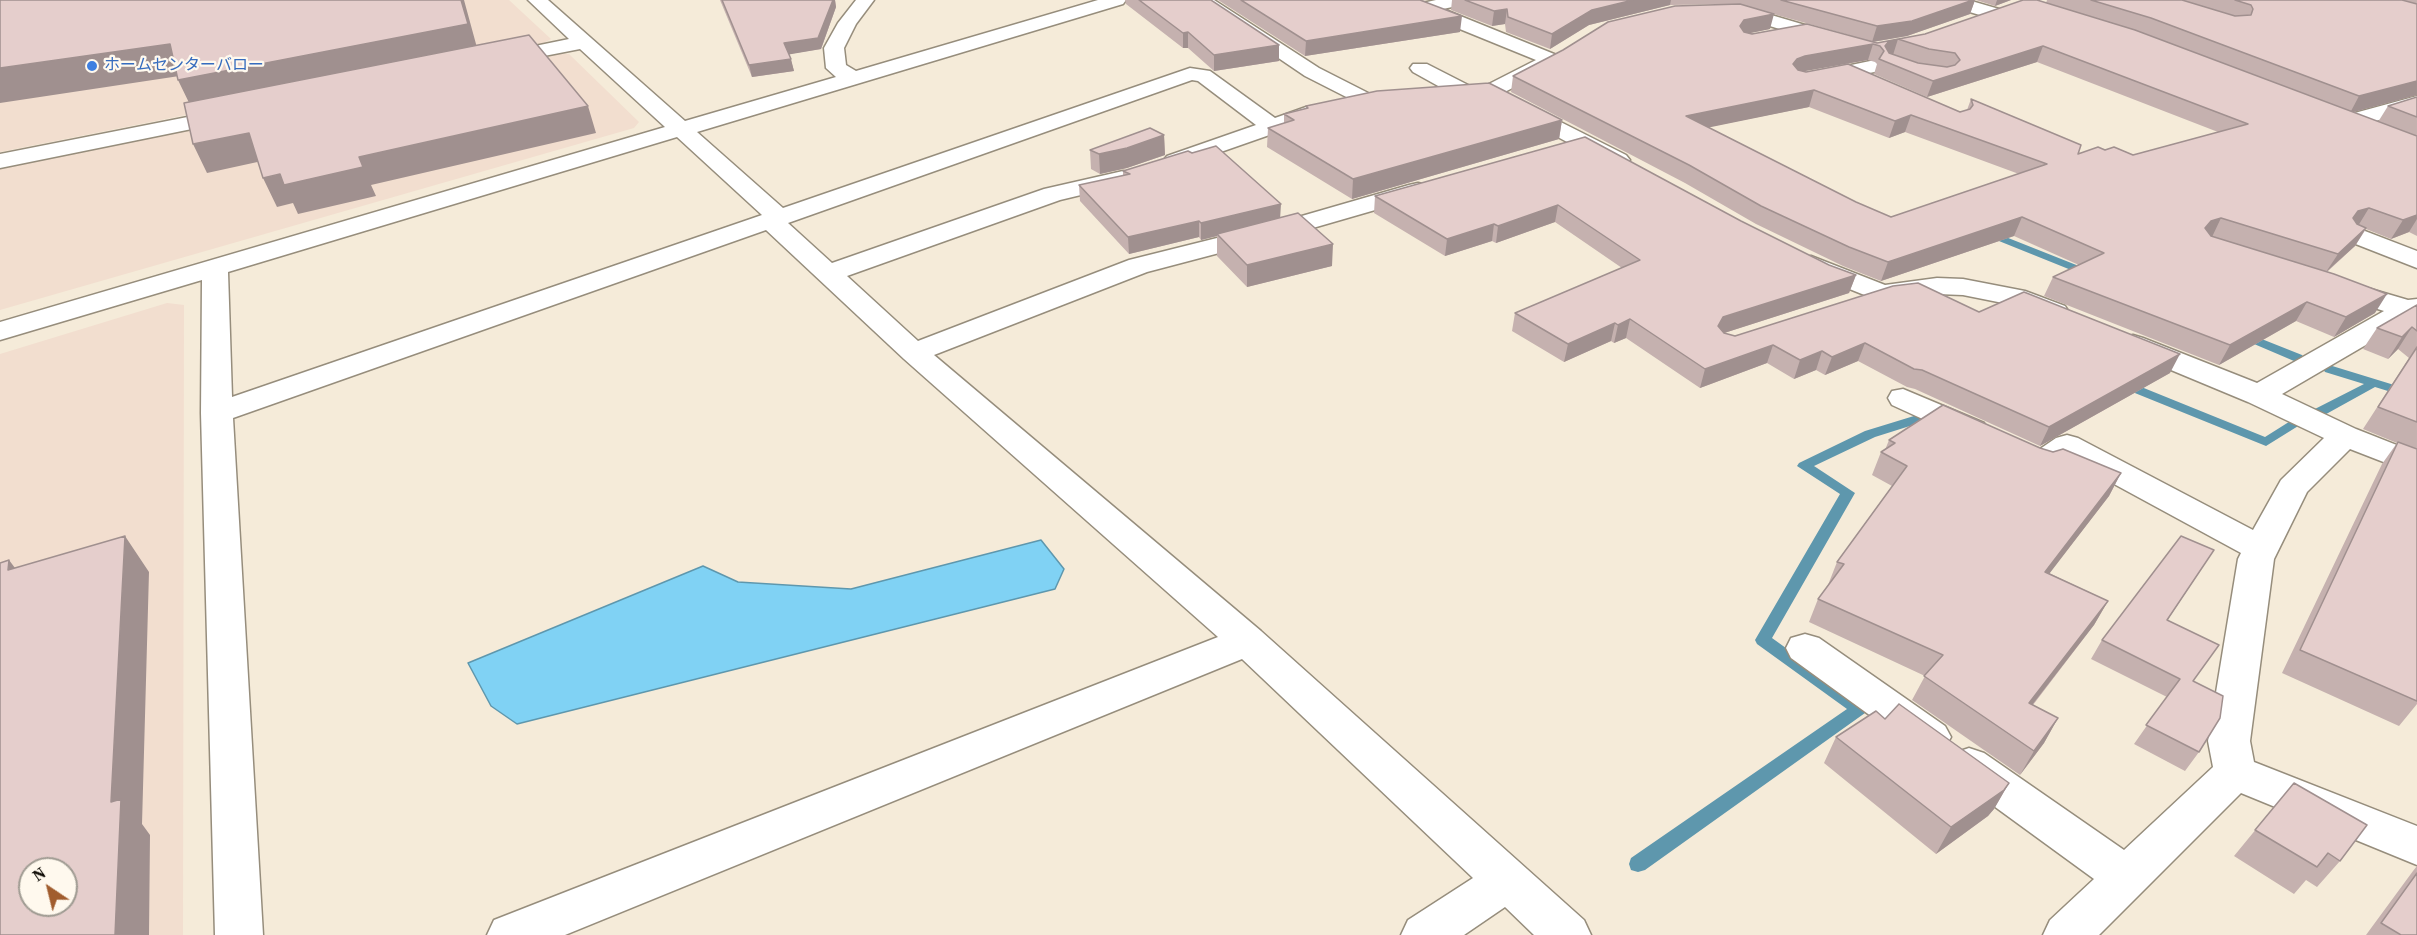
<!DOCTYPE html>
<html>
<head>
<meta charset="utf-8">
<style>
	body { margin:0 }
	#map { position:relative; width:2417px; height:935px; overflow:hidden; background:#f5ebd9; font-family:"Source Serif 4",serif }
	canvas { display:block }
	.north { position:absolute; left:18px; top:857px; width:60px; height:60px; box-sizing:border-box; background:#fff9ee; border:2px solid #9f9b92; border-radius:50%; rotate:325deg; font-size:16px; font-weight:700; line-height:24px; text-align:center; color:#100d07 }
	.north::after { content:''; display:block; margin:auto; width:21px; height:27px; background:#a15d2e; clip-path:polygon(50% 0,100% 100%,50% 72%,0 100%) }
</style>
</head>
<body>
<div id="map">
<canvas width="2417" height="935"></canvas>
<div class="north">N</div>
</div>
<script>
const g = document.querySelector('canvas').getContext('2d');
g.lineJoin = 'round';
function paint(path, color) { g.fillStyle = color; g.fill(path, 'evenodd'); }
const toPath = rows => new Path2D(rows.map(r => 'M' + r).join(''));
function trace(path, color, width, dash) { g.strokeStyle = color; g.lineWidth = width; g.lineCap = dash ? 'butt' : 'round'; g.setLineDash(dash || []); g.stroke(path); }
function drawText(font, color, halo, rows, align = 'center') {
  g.font = font + ' "Source Serif 4","Noto Sans JP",serif'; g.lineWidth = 4.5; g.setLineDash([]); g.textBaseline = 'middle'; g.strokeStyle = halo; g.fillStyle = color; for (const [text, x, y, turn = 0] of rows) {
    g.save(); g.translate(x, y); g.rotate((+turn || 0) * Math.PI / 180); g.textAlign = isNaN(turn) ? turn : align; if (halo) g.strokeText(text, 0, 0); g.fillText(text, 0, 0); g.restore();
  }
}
paint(toPath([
	[134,0,509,0,551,39,542,44,0,152,0,18],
	[552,53,569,54,639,122,634,128,0,310,0,167],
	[167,303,184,305,183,935,0,935,0,354],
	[30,869,66,869,66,905,30,905]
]), '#f2decf');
const water = toPath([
	[1041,540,1064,569,1055,589,517,724,491,706,468,663,703,566,738,582,851,589,1041,540]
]);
paint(water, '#80d2f4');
trace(water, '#5e97ad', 1.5);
paint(toPath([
	[1988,230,2094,272,2095,274,2094,276,2086,276,1984,235,1984,231,1988,230],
	[2244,332,2302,355,2304,358,2298,362,2294,361,2240,338,2238,336,2240,334,2244,332],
	[2329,365,2417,392,2417,400,2375,387,2319,418,2309,418,2308,415,2309,412,2364,384,2325,372,2323,369,2325,366,2329,365],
	[2124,380,2265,437,2292,420,2302,420,2303,423,2266,446,2120,387,2118,384,2124,380],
	[1927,412,1932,413,1933,416,1932,419,1875,437,1814,466,1855,493,1772,638,1865,705,1867,709,1865,713,1645,870,1638,872,1631,870,1629,864,1631,858,1847,709,1757,644,1755,640,1840,494,1797,466,1799,463,1865,431,1927,412]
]), '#5e97ad');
const minor = toPath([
	[528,0,548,0,685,121,836,77,826,68,824,48,838,23,856,0,874,0,856,24,844,48,846,65,856,71,1098,0,1126,0,1123,4,697,132,783,208,1190,68,1210,71,1275,118,1306,107,1328,104,1336,105,1339,110,1336,115,1318,118,1175,168,1167,166,1163,161,1167,156,1256,125,1198,81,1192,80,788,223,832,263,1044,189,1123,171,1131,173,1135,178,1131,183,1060,200,847,276,918,341,1129,260,1281,222,1409,185,1418,183,1427,185,1430,190,1427,195,1299,232,1147,272,934,355,1261,631,1584,920,1591,935,1534,935,1505,907,1464,935,1401,935,1408,920,1473,878,1242,659,565,935,487,935,494,920,1218,637,904,359,766,230,233,418,263,935,215,935,201,413,202,280,0,340,0,322,665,127,580,49,498,65,491,63,488,59,491,55,569,39,528,0],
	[677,137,762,215,232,397,228,272,677,137],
	[1193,0,1214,0,1319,68,1378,98,1382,102,1378,106,1371,108,1364,106,1305,76,1193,0],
	[1436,0,1469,0,1466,4,1443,9,1559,56,1562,60,1559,64,1497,96,1457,101,1450,99,1447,95,1449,92,1413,72,1410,68,1413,64,1427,64,1472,87,1485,86,1536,60,1418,12,1415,8,1418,4,1436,0],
	[1940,0,1968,0,1999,9,2002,13,1999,17,1993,19,1943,4,1940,0],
	[1729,6,1744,7,1839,35,1842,39,1839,43,1832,45,1737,16,1723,15,1720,11,1723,7,1729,6],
	[1872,44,1899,59,1902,63,1899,67,1815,84,1808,82,1805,78,1808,74,1875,60,1862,50,1865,46,1872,44],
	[2417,96,2417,109,2348,129,2340,127,2337,122,2340,117,2417,96],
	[1521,102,1626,155,1630,160,1626,165,1618,167,1610,165,1513,113,1510,108,1513,103,1521,102],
	[233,108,241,109,244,114,241,119,0,168,0,154,233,108],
	[2357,228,2417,251,2417,268,2348,241,2344,236,2348,231,2357,228],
	[1811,256,1885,285,1937,278,1963,279,2025,291,2065,306,2069,312,2065,318,2055,320,2008,304,1963,295,1937,294,1882,302,1802,270,1798,264,1802,258,1811,256],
	[2340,280,2408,300,2417,299,2417,315,2282,394,2356,429,2417,453,2417,475,2350,449,2307,492,2274,559,2250,741,2254,762,2417,826,2417,865,2241,793,2099,935,2043,935,2050,920,2094,879,1954,777,1948,765,1954,753,1969,748,1984,753,2124,850,2213,767,2208,741,2238,559,2241,553,2068,459,2054,469,2042,472,2010,460,2006,453,2010,446,2022,443,2040,449,2056,438,2067,435,2078,438,2253,530,2281,480,2324,438,2248,402,2123,350,2118,344,2123,338,2133,335,2143,338,2257,383,2384,311,2330,294,2326,288,2330,282,2340,280],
	[1903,389,1984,423,1989,430,1984,437,1973,440,1962,437,1892,405,1888,398,1892,391,1903,389],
	[1805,634,1819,638,1945,726,1951,737,1945,748,1930,753,1915,748,1791,658,1786,648,1791,638,1805,634]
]);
trace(minor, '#968d7c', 3);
paint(minor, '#fff');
paint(toPath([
	[720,0,835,0,836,7,821,49,789,54,794,71,752,77],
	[1125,0,1211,0,1279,61,1214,71,1188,48,1183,48,1126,4],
	[1218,0,1426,0,1422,1,1460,32,1305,56],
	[1452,0,1975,0,1970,14,1907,36,1873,42,1877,43,1925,34,2046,3,2047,0,2417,0,2417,95,2353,112,2378,122,2388,106,2417,97,2417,236,2409,232,2391,239,2366,229,2355,246,2327,272,2375,313,2334,337,2296,321,2219,365,2044,296,2053,277,2079,265,2014,236,1881,281,1843,266,1756,224,1685,183,1511,92,1513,76,1740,4,1670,5,1589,25,1550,49,1506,32,1505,24,1492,26,1451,10],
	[1741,5,1849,35,1750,33,1770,29],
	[1868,60,1875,62,1877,64,1874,74,1927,97,2037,62,2218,132,2133,155,2105,150,2078,154,1971,99,1967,110,1960,112,1803,71],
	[1809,107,1889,138,1905,132,2019,174,1891,217,1856,202,1708,127],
	[1976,0,2011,0,1995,6],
	[1306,106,1562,120,1559,139,1352,199,1267,147,1268,128,1284,123,1284,114,1306,108],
	[1164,135,1165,155,1127,168,1100,174,1091,169,1090,150],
	[1585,137,1741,221,1829,265,1856,275,1849,293,1724,333,1735,336,1979,312,2170,373,2040,446,1915,389,1907,387,1858,361,1825,375,1816,370,1794,379,1767,363,1700,388,1626,338,1614,343,1611,341,1564,362,1512,331,1515,313,1622,268,1555,222,1496,243,1492,241,1445,256,1374,213,1375,196],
	[1123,171,1280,218,1332,266,1247,287,1217,256,1217,236,1201,240,1199,237,1129,254,1080,201,1079,185,1123,176],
	[2417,305,2417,704,2399,726,2282,673,2382,464,2397,443,2363,429,2409,358,2398,349,2388,359,2363,349,2377,328],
	[1889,440,2040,448,2121,473,2109,496,2049,573,2108,601,2094,625,2033,705,2058,718,2044,743,2020,775,1912,700,1925,676,1809,622,1818,599,1828,585,1837,562,1892,486,1872,475,1881,452,1885,450],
	[2202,568,2167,620,2193,682,2199,752,2185,771,2134,744,2167,697,2091,659,2102,640],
	[1885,719,2009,783,1994,809,1988,816,1936,854,1824,763,1836,737],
	[2294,783,2340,861,2317,887,2306,880,2294,894,2234,856],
	[2417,866,2417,935,2366,935,2413,871]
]), '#c5b1af');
paint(toPath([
	[461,0,464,0,479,55,194,113,178,80],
	[833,0,835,0,836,7,821,49,786,55,784,43],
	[1633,0,1671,0,1670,5,1589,25,1550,49,1552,34,1592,10],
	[1973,0,1975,0,1970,14,1907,36,1872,42,1877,26],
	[1997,0,2011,0,1995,6],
	[1507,9,1505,24,1492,26,1494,11],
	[1774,14,1770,29,1741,35,1740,26,1744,20],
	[1462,16,1460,32,1305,56,1306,41],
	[1188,32,1188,48,1183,48,1183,33],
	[1898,39,1893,55,1884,57,1885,46,1889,41],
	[170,44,186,75,0,103,0,68],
	[1873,44,1868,60,1800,72,1792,75,1793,64,1797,59,1805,56],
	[1279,45,1279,61,1214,71,1214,55],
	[2043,46,2037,62,1927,97,1933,81],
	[791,59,794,71,752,77,749,65],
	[2417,81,2417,95,2350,113,2359,96],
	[1814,90,1809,107,1682,133,1686,116],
	[588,106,596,133,371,185,376,196,298,214,293,203,277,207,263,178],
	[1911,115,1905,132,1889,138,1895,121],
	[1562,120,1559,139,1352,199,1353,179],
	[249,133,262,161,207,173,193,144],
	[1164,135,1165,155,1127,168,1100,174,1099,154],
	[1281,204,1280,220,1217,234,1217,236,1201,240,1201,223],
	[1558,205,1555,222,1496,243,1498,226],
	[2369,208,2358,226,2353,218,2358,211],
	[2417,215,2417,219,2409,232,2391,239,2403,220],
	[2022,217,2014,236,1881,281,1888,262],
	[2221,218,2212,237,2205,228,2211,221],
	[1199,221,1199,237,1129,254,1128,237],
	[1494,224,1492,241,1445,256,1447,239],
	[2366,228,2355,246,2326,272,2338,254],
	[1333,244,1332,266,1247,287,1247,265],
	[1856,275,1849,293,1718,335,1718,326,1723,317],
	[2387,294,2375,313,2334,337,2346,317],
	[2307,302,2296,321,2219,365,2230,345],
	[1630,319,1626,338,1614,343,1618,325],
	[1615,323,1611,341,1564,362,1568,344],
	[2412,327,2398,349,2388,359,2402,337],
	[1865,343,1858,361,1825,375,1832,357],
	[1773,345,1767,363,1700,388,1705,369],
	[1822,351,1816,370,1794,379,1800,360],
	[2180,354,2170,373,2040,446,2049,427],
	[2121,473,2109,496,2033,595,2045,572],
	[125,536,149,572,142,824,150,835,149,935,115,935,111,802],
	[2214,550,2202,568,2155,639,2167,620],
	[9,560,36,596,8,570],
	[2108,601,2094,625,2015,727,2029,703],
	[2058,718,2044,743,2020,775,2034,751],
	[2009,783,1994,809,1988,816,1936,854,1951,827]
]), '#a0908f');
const building = toPath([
	[0,0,461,0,468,24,178,80,170,44,0,68,0,0],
	[722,0,833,0,818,38,784,43,791,59,749,65,722,0],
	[1139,0,1211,0,1279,45,1214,55,1188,32,1183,33,1139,0],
	[1241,0,1420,0,1462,16,1306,41,1241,0],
	[1465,0,1633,0,1592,10,1552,34,1508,17,1507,9,1494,11,1465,0],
	[1781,0,1973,0,1912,21,1877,26,1781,0],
	[2023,0,2037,0,2135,30,2417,136,2417,215,2403,220,2369,208,2358,211,2353,218,2357,224,2366,228,2338,254,2221,218,2211,221,2205,228,2211,236,2334,274,2387,294,2346,317,2307,302,2230,345,2053,277,2104,253,2022,217,1888,262,1849,247,1761,206,1689,165,1513,76,1563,50,1608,22,1675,6,1740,4,1774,14,1744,20,1740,26,1744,32,1752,34,1807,24,1877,43,1925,34,2023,0],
	[1898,39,1929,49,1955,53,1960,60,1955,65,1947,67,1918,63,1889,53,1885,46,1889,41,1898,39],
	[1873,44,1880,46,1884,51,1879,59,1933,81,2043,46,2248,124,2133,155,2114,147,2105,150,2098,147,2078,154,2081,145,1971,99,1973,105,1970,109,1960,112,1848,64,1806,72,1798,70,1793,64,1797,59,1805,56,1873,44],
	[1814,90,1895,121,1911,115,2047,164,1891,217,1856,202,1686,116,1814,90],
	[2091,0,2182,0,2235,16,2251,15,2253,9,2251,5,2235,0,2402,0,2417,4,2417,81,2359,96,2151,18,2091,0],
	[529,35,588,106,359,157,363,167,284,185,280,174,263,178,249,133,193,144,184,103,529,35],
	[1489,83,1562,120,1353,179,1268,128,1294,120,1284,114,1308,108,1306,106,1377,91,1489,83],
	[2417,97,2417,117,2388,106,2417,97],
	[1150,128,1164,135,1127,148,1099,154,1090,150,1150,128],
	[1585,137,1741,221,1829,265,1856,275,1723,317,1718,326,1724,333,1735,336,1893,286,1918,283,1979,312,2024,292,2180,354,2049,427,1922,370,1914,369,1865,343,1832,357,1822,351,1800,360,1773,345,1705,369,1630,319,1618,325,1615,323,1568,344,1515,313,1640,260,1558,205,1498,226,1494,224,1447,239,1375,196,1585,137],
	[1216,146,1281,204,1201,223,1199,221,1128,237,1079,185,1130,174,1123,171,1188,151,1192,153,1216,146],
	[1298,213,1333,244,1247,265,1217,234,1298,213],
	[2417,305,2417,331,2412,327,2402,337,2377,328,2417,305],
	[2417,347,2417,422,2378,407,2417,347],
	[1943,405,2040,448,2053,452,2063,449,2121,473,2045,572,2108,601,2029,703,2058,718,2034,751,1924,676,1943,655,1818,599,1844,564,1837,562,1907,466,1881,452,1895,443,1889,440,1943,405],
	[2398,442,2417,449,2417,701,2300,650,2398,442],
	[125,536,111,802,121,799,115,935,0,935,0,563,9,560,8,570,125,536],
	[30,869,66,869,66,905,30,905,30,869],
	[2181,536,2214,550,2167,620,2219,645,2193,681,2223,696,2220,718,2199,752,2146,725,2180,679,2102,640,2181,536],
	[1899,704,2009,783,2004,790,1951,827,1836,737,1876,711,1885,719,1899,704],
	[2294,783,2367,825,2340,861,2328,853,2317,867,2255,830,2294,783],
	[2417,873,2417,935,2401,935,2381,923,2417,873]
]);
paint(building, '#e5cecc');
trace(building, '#a0908f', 1.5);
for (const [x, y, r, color] of [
	[92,66,6,"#3f7fe0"]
]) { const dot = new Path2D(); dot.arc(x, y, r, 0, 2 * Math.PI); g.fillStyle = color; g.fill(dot); trace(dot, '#fff9ee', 2); }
drawText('16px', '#366cbe', '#fff9ee', [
	["ホームセンターバロー",104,66]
], 'left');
</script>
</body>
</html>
